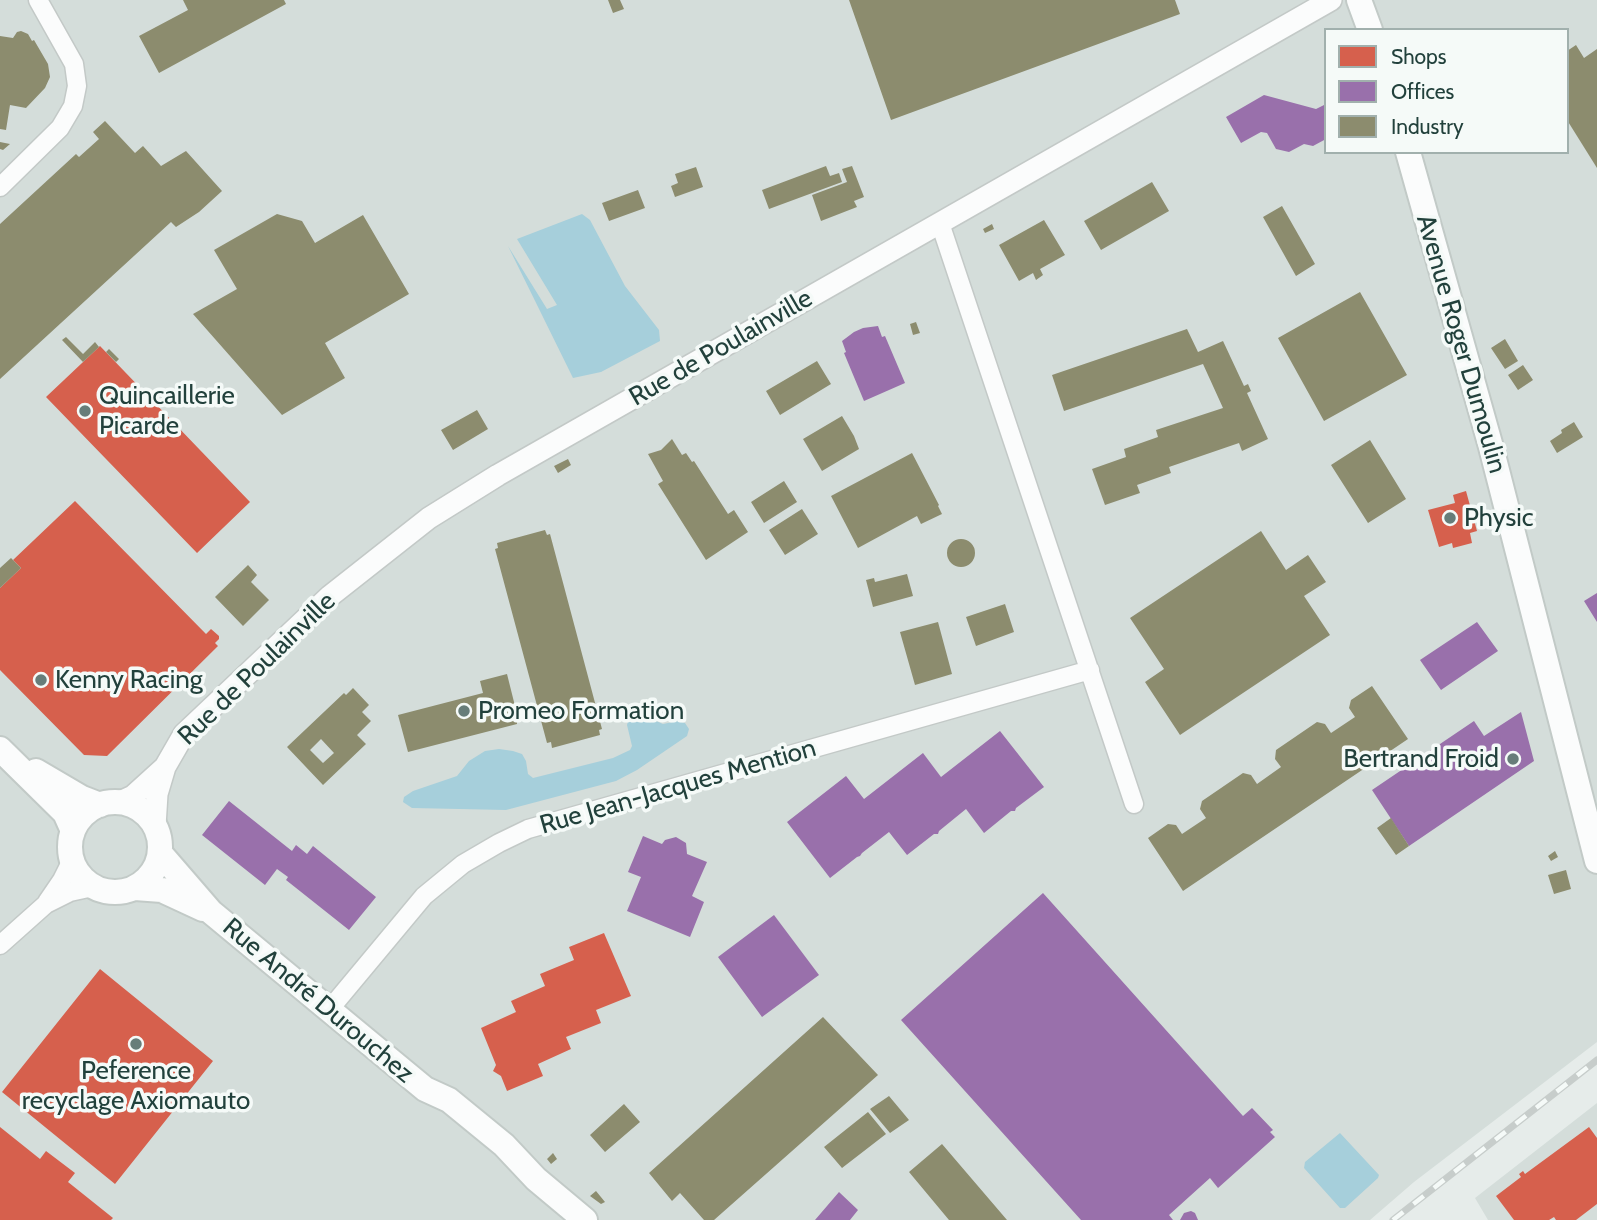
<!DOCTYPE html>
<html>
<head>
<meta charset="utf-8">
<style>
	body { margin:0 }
	#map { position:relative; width:1597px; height:1220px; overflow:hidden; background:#e6ecea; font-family:Cabin,sans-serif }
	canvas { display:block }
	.legend { position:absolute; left:1324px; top:28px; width:245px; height:126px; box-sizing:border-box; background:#f5faf8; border:2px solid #a1b0ad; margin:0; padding:9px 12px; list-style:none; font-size:21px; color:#22413c }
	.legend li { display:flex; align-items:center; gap:14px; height:35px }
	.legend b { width:35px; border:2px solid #a1b0ad }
</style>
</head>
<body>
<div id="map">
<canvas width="1597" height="1220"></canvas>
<ul class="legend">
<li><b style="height:19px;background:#d6604d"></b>Shops</li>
<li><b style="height:19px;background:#9970ab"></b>Offices</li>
<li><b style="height:19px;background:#8c8c6e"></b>Industry</li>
</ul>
</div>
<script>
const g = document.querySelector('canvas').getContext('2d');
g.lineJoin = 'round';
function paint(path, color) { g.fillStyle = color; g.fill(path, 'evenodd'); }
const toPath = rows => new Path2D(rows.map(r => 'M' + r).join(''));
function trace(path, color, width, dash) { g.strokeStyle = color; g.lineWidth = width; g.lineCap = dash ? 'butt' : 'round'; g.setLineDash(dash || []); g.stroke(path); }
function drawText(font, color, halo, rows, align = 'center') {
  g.font = font + ' Cabin,sans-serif'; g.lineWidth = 7; g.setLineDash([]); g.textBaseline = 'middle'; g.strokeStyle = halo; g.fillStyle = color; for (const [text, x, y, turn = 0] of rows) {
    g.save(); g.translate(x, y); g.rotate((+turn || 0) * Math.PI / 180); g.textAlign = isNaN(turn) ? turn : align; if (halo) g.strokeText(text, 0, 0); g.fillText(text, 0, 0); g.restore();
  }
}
paint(toPath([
	[0,0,1597,0,1597,1042,1414,1182,1370,1220,0,1220],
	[1326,30,1567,30,1567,152,1326,152],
	[1597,1103,1597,1220,1488,1220,1475,1198]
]), '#d4ddda');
paint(toPath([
	[582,214,590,220,625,286,659,330,660,341,601,372,573,378,508,246,547,309,557,305,517,239],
	[645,709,656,721,663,724,678,721,685,723,689,729,687,736,637,770,616,781,506,810,412,808,403,802,404,797,413,791,457,776,469,761,485,751,499,749,513,751,522,754,526,761,528,774,533,778,613,758,630,750,632,746,627,725,629,718,635,712],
	[1340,1133,1379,1175,1378,1178,1345,1208,1340,1208,1304,1168,1305,1162]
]), '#a6cfdb');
paint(toPath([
	[100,346,250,502,197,553,46,397],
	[1466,491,1477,531,1470,533,1472,543,1453,548,1452,543,1439,547,1428,510,1455,503,1453,495],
	[75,501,206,634,211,629,219,636,219,639,215,643,218,646,107,756,84,755,0,670,0,588,21,568,13,560],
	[604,933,631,996,596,1010,601,1023,566,1037,571,1049,538,1064,543,1076,507,1091,501,1076,493,1071,496,1065,481,1028,516,1012,511,1001,545,986,540,974,574,960,569,947],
	[100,969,213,1061,115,1184,2,1092],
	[0,1127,40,1159,46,1151,75,1173,68,1182,113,1218,111,1220,0,1220],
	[1589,1127,1597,1138,1597,1204,1576,1220,1556,1220,1554,1217,1549,1220,1514,1220,1496,1196,1521,1177,1519,1174,1523,1171,1525,1174]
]), '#d6604d');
paint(toPath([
	[1264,95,1316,109,1326,104,1326,139,1313,146,1304,144,1289,152,1276,149,1267,133,1261,132,1241,143,1226,117],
	[878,326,882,337,885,336,905,383,864,401,844,353,846,352,842,341,854,332,863,328],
	[1597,593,1597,622,1584,601],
	[1477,622,1498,651,1441,690,1420,660],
	[1521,712,1534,761,1409,846,1372,790,1474,721,1484,736],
	[1000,731,1044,787,1016,808,1015,811,1011,811,984,833,966,809,939,831,938,834,934,834,907,855,889,832,862,853,860,856,857,857,830,878,787,822,846,776,864,799,923,753,941,777],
	[229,801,292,851,296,845,307,854,313,846,376,897,349,930,286,880,288,877,277,869,265,885,202,835],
	[643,836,662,844,665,840,676,837,686,843,687,854,707,862,692,896,704,902,690,937,627,911,641,877,628,872],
	[1043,893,1243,1116,1252,1108,1273,1130,1270,1132,1275,1137,1218,1188,1210,1178,1169,1215,1173,1220,1081,1220,901,1020],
	[774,915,819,975,762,1017,718,957],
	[839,1192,858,1210,850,1220,815,1220],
	[1191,1211,1195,1213,1198,1220,1180,1220,1184,1213]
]), '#9970ab');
paint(toPath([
	[183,0,284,0,286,4,159,73,139,36,188,10],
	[608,0,620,0,624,9,613,13],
	[849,0,1175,0,1180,14,891,120],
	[21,31,28,34,32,41,34,40,48,64,50,77,45,88,26,108,10,105,6,130,0,129,0,36,13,38,17,32],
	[1576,45,1584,58,1597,49,1597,168,1567,120,1567,51],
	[105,121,135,153,143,146,161,166,186,151,222,191,199,212,176,227,171,222,0,379,0,224,76,154,79,157,99,139,93,132],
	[0,142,10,144,3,150,0,149],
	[826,166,830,176,839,173,842,182,769,209,762,190],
	[852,166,864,197,854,201,857,207,821,221,812,195,847,182,842,169],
	[696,167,703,187,675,197,671,186,678,183,675,174],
	[1152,182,1169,211,1101,250,1084,221],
	[638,190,645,208,609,221,602,203],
	[1282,206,1315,264,1296,276,1263,217],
	[277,214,302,221,315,243,363,215,409,294,325,343,345,378,282,415,193,314,237,289,214,250],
	[1044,220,1065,255,1040,269,1043,275,1036,280,1033,273,1019,281,999,245],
	[992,224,994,229,985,233,983,229],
	[1360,292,1407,375,1324,421,1278,338],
	[916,322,920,333,913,335,910,324],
	[1187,329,1198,352,1223,341,1244,386,1248,384,1251,391,1247,393,1268,439,1242,451,1239,443,1169,467,1171,473,1137,485,1140,493,1105,505,1092,469,1126,457,1124,449,1158,437,1156,430,1223,408,1203,364,1064,411,1052,375],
	[66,337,83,354,95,342,99,347,83,362,62,340],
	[1505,339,1518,361,1505,369,1491,348],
	[109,349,119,359,116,362,106,352],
	[817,361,831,384,780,415,766,391],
	[1523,365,1533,380,1518,390,1508,375],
	[477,410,488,429,453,450,441,430],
	[842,416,854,436,859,449,822,471,803,439],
	[1574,422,1583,437,1557,453,1550,441,1562,433,1561,430],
	[672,439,682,455,686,453,692,462,694,461,728,514,734,510,748,532,706,560,658,484,663,481,648,454,661,450],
	[1370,440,1406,499,1368,523,1331,465],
	[912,453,939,505,938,506,942,514,921,524,917,516,858,548,831,496],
	[568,459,571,465,558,473,554,466],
	[784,481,797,502,764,523,751,502],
	[802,509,818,534,785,555,769,530],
	[545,530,547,535,550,534,602,729,599,730,600,735,552,748,551,742,547,743,495,549,498,548,497,543],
	[1261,531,1286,570,1308,555,1326,582,1304,596,1330,635,1180,735,1145,682,1164,669,1130,618],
	'947 553a14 14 0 1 1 28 0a14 14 0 1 1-28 0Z',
	[11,558,21,568,0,588,0,568],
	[248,565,257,575,251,582,269,600,243,626,215,597],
	[907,574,913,596,873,607,866,580,874,578,875,582],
	[1005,604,1014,632,976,646,966,617],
	[938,622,952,674,915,685,900,632],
	[507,674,514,702,515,715,522,714,523,719,517,721,517,724,408,752,398,715,483,693,480,681],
	[1372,686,1408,739,1183,891,1148,838,1168,824,1176,825,1182,834,1206,818,1200,809,1202,801,1243,773,1251,775,1257,784,1281,767,1275,759,1276,750,1317,722,1325,724,1331,733,1355,717,1349,708,1351,700],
	[353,688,369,705,362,712,371,721,357,735,366,744,323,785,287,747,344,693,346,695],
	[321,739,334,753,323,763,310,750],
	[1391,818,1409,846,1396,855,1377,828],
	[1555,851,1558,857,1551,861,1548,856],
	[1566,870,1571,889,1554,894,1548,875],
	[823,1017,878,1075,714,1220,704,1220,680,1193,672,1201,649,1173],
	[889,1096,909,1120,890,1133,870,1109],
	[624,1104,640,1122,605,1152,590,1135],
	[868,1112,886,1134,842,1168,824,1147],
	[942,1144,1007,1220,949,1220,909,1172],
	[553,1153,557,1159,551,1164,547,1159],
	[596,1191,605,1202,601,1204,590,1196]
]), '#8c8c6e');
const minor = toPath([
	[0,187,60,128,73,106,77,86,74,64,38,0],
	[940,223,1134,804],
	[47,902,62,880,72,860],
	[0,945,46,904,70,892,93,887],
	[329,1010,424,896,463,864,499,843,528,829,1090,670]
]);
const tertiary = toPath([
	[120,802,133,796,165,767],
	[155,826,157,794,165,767,184,734,330,596,429,518,498,475,1331,0]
]);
const secondary = toPath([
	[1359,0,1370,30],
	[1408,152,1491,447,1597,861],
	[0,749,65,813,73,831],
	[36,771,82,798,100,805],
	'70 847a45 45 0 1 1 90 0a45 45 0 1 1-90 0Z',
	[160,853,211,912,425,1089,449,1100,504,1145,536,1179,585,1220],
	[135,888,162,890,203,909]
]);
trace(minor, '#c3c9c7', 21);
trace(tertiary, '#c3c9c7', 24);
trace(secondary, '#c2cac7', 28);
trace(minor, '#fbfcfc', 18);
trace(tertiary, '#fbfcfc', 21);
trace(secondary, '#fbfcfc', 24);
const rail = toPath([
	[1393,1220,1597,1060]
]);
trace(rail, '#c7cdcb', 7);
trace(rail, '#f5faf8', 4.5, [13]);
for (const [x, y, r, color] of [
	[85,411,7,"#677d79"],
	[1450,518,7,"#677d79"],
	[41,680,7,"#677d79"],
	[464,711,7,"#677d79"],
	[1513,759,7,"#677d79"],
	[136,1044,7,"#677d79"]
]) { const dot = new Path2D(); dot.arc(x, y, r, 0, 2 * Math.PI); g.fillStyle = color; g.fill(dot); trace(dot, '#f5faf8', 2.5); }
drawText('26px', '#22413c', '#f5faf8', [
	["Avenue Roger Dumoulin",1461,344,74],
	["Rue de Poulainville",721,348,-30],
	["Rue de Poulainville",257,669,-44],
	["Rue Jean-Jacques Mention",678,787,-16],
	["Rue André Durouchez",318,1001,40]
]);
drawText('26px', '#22413c', '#f5faf8', [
	["Quincaillerie",99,396],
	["Picarde",99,426],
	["Physic",1464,518],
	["Kenny Racing",55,680],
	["Promeo Formation",478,711],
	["Bertrand Froid",1499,759,"right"],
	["Peference",136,1071,"center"],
	["recyclage Axiomauto",136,1101,"center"]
], 'left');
</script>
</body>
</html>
